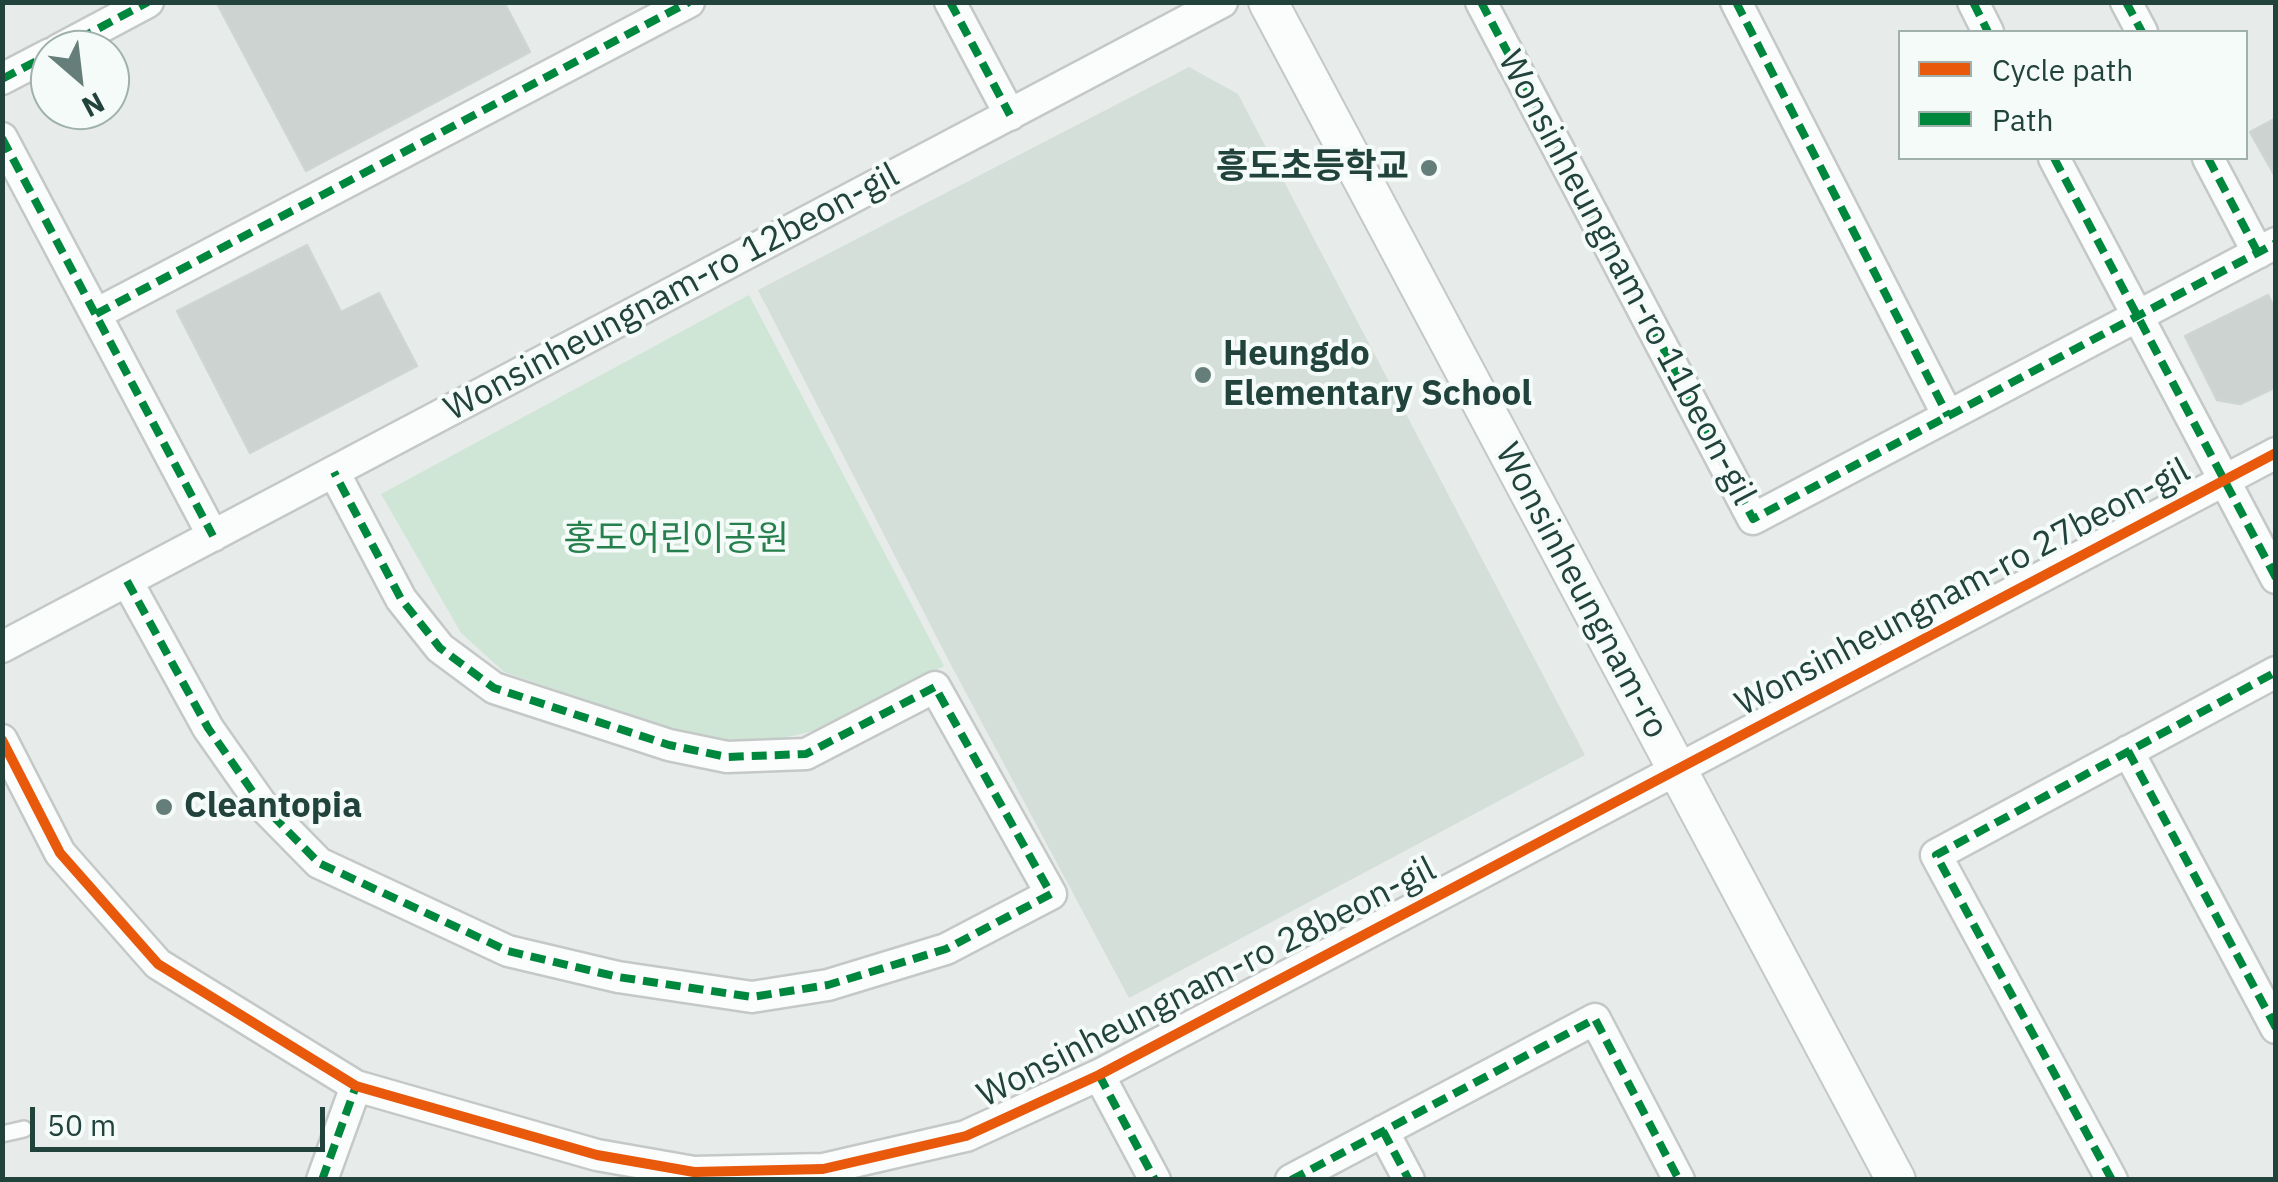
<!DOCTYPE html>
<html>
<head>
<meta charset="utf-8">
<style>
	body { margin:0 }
	#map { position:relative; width:2278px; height:1182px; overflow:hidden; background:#e7ecea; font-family:"IBM Plex Sans",sans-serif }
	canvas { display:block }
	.frame { position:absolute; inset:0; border:5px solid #21433c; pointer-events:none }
	.legend { position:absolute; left:1898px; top:30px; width:350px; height:130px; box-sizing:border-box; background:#f5fbf8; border:2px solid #a0b1ad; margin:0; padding:12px 18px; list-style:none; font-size:30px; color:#21433c }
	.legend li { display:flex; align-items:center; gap:20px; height:50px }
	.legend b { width:50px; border:2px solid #a0b1ad }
	.north { position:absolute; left:30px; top:30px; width:100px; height:100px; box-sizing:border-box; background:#f5fbf8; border:2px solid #a0b1ad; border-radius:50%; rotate:152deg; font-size:28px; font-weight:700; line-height:40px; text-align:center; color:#21433c }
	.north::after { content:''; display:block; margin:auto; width:35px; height:45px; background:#667e79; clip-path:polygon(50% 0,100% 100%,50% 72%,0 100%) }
	.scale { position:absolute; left:30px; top:1107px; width:295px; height:45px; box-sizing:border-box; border:5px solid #21433c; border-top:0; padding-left:12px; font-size:30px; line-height:35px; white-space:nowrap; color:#21433c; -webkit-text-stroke:8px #f5fbf8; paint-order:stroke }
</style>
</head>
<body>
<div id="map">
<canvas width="2278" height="1182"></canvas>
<div class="frame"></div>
<ul class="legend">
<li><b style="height:12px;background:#e8590c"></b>Cycle path</li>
<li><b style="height:12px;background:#00873e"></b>Path</li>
</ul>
<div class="north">N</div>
<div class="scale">50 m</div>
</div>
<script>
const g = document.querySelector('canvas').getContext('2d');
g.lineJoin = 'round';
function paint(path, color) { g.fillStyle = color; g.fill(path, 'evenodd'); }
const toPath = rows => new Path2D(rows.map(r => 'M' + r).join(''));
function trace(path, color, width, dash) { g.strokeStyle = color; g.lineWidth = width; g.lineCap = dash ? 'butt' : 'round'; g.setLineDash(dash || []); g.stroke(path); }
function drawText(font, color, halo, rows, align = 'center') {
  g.font = font + ' "IBM Plex Sans","Noto Sans KR",sans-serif'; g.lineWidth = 8; g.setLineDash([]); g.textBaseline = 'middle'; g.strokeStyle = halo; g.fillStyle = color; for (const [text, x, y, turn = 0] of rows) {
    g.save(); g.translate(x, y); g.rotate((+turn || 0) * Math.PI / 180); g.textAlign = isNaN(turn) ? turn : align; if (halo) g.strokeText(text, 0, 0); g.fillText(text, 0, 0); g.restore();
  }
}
paint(toPath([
	[1189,67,1238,94,1585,755,1129,998,951,665,758,290]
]), '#d4dfda');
paint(toPath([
	[749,295,944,666,827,728,766,742,694,737,504,672,461,633,381,494]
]), '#cfe6d7');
const building = toPath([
	[223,2,504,2,530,52,306,171,218,5,223,2],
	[2276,118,2276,178,2250,132,2276,118],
	[307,245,341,312,379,293,417,366,250,453,177,311,307,245],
	[2268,295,2276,311,2276,387,2240,404,2217,400,2185,336,2268,295]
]);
paint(building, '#cdd3d1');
trace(building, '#cfd5d3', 2.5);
const service = toPath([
	[2,1134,24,1129]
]);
const minor = toPath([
	[950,2,1010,115],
	[1481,2,1753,519,2276,243],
	[1736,2,1948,416],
	[1973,2,1988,32],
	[2126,2,2142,32],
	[58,50,148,2],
	[2,79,50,54],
	[2,138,213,536],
	[2054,158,2276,578],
	[2208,158,2258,253],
	[96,314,689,2],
	[127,581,208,728,262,805,319,863,508,951,618,977,752,997,828,985,946,949,1051,894,935,687,806,754,727,757,669,745,494,688,440,648,401,599,334,472],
	[2,647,1222,2],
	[2,740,60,853,158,964,356,1086,597,1155,694,1172,823,1169,966,1136,1099,1075,2276,453],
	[2128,751,2276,1028],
	[1099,1075,1155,1180],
	[1383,1131,1409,1180],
	[322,1180,356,1086],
	[1291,1180,1595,1019,1679,1180],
	[2112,1180,1936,855,2276,672]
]);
const tertiary = toPath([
	[1268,2,1896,1180]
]);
trace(service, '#c4c9c7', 20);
trace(minor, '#c4c9c7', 35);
trace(tertiary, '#c4c9c7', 42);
trace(service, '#fbfcfc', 15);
trace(minor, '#fbfcfc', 30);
trace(tertiary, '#fbfcfc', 38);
trace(toPath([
	[950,2,1010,115],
	[1481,2,1753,519,2276,243],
	[1736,2,1948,416],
	[1973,2,1988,32],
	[2126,2,2142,32],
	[58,50,148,2],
	[2,79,50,54],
	[2,138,213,536],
	[2054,158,2276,578],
	[2208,158,2258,253],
	[96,314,689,2],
	[127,581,208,728,262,805,319,863,508,951,618,977,752,997,828,985,946,949,1051,894,935,687,806,754,727,757,669,745,494,688,440,648,401,599,334,472],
	[2128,751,2276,1028],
	[1099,1075,1155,1180],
	[1383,1131,1409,1180],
	[322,1180,356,1086],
	[1291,1180,1595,1019,1679,1180],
	[2112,1180,1936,855,2276,672]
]), '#00873e', 8, [15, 8]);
trace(toPath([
	[2,740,60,853,158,964,356,1086,597,1155,694,1172,823,1169,966,1136,1099,1075,2276,453]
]), '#e8590c', 10);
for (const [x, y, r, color] of [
	[1429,168,10,"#667e79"],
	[1203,375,10,"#667e79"],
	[164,807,10,"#667e79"]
]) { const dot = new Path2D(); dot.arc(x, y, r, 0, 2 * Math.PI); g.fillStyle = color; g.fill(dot); trace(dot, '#f5fbf8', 4); }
drawText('bold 35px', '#21433c', '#f5fbf8', [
	["흥도초등학교",1409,168,"right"],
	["Heungdo",1223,355],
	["Elementary School",1223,395],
	["Cleantopia",184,807]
], 'left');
drawText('35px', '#21433c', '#f5fbf8', [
	["Wonsinheungnam-ro 11beon-gil",1626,278,62],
	["Wonsinheungnam-ro 12beon-gil",672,293,-28],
	["Wonsinheungnam-ro 27beon-gil",1963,588,-28],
	["Wonsinheungnam-ro",1581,591,62],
	["Wonsinheungnam-ro 28beon-gil",1207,983,-27]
]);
drawText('35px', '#26804d', '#f5fbf8', [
	["홍도어린이공원",676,540]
]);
</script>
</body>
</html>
